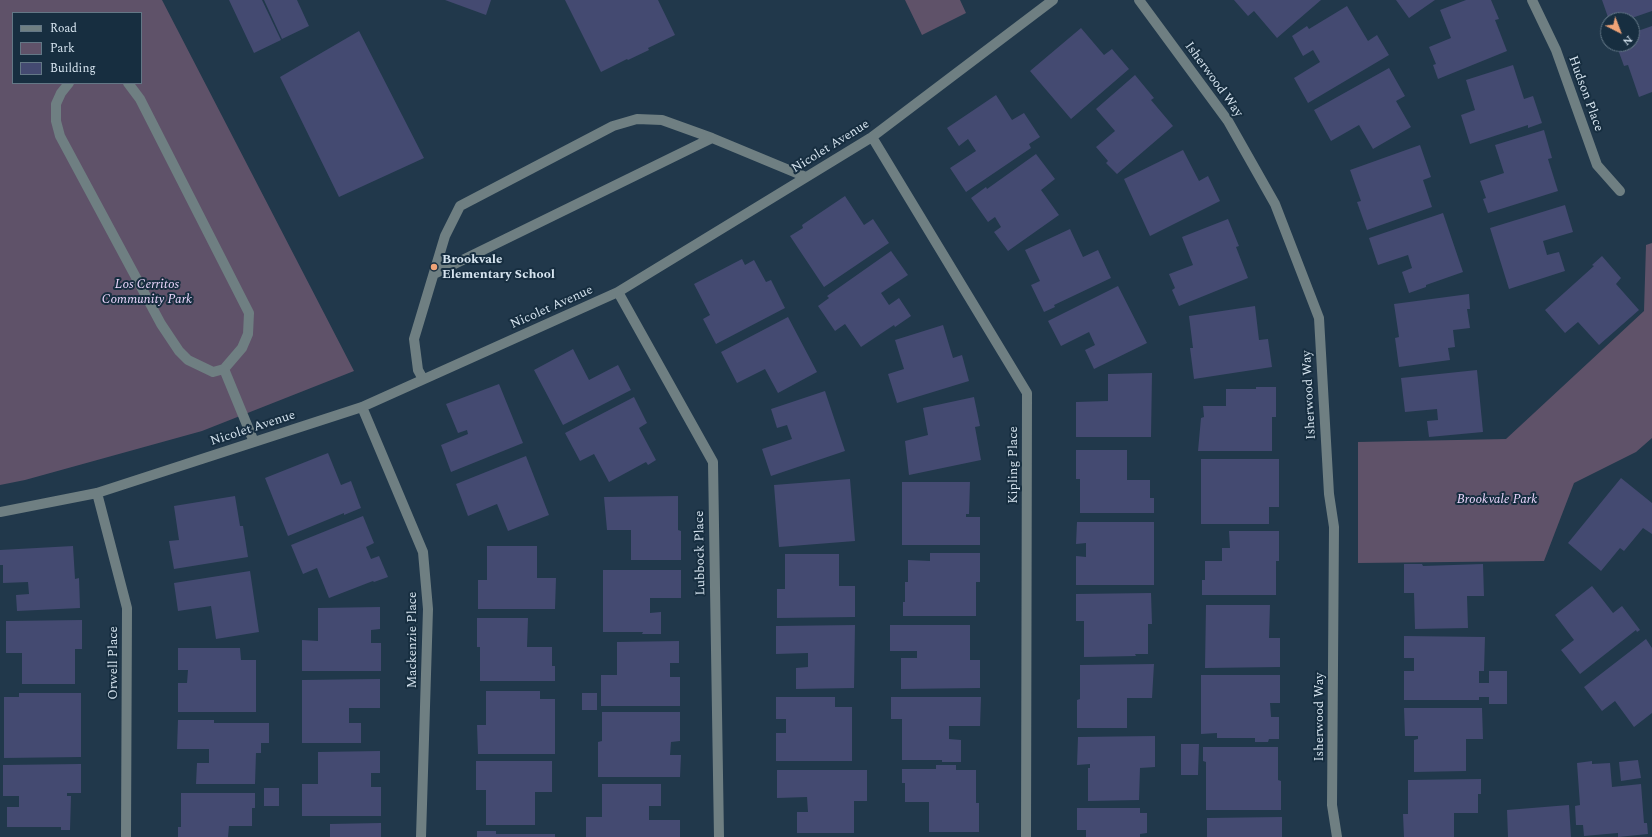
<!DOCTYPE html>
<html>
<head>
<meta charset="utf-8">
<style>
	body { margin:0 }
	#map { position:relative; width:1652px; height:837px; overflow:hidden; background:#21384b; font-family:Spectral,serif }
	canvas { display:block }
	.legend { position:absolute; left:12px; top:12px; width:130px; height:72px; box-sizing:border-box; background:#172e40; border:1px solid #637786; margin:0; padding:5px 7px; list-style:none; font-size:12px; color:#d6e4ef }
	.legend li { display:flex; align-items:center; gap:8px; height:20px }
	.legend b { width:20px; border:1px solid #637786 }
	.north { position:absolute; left:1600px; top:12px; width:40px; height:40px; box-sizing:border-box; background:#172e40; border:1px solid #637786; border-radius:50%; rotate:138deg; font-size:11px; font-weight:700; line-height:16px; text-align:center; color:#d6e4ef }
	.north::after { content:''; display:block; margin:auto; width:14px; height:18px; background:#efa377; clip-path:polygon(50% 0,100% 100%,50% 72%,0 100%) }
</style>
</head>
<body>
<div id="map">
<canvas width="1652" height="837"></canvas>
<ul class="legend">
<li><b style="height:5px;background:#6f7f82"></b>Road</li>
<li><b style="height:11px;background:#5f5269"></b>Park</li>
<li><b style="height:11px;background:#444a71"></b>Building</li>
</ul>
<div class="north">N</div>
</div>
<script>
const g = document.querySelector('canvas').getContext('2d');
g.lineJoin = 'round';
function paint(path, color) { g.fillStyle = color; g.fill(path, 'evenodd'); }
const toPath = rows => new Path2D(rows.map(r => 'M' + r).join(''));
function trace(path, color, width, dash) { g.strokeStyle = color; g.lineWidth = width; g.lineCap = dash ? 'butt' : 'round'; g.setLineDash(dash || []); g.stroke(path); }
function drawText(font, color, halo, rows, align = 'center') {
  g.font = font + ' Spectral,serif'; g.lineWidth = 4; g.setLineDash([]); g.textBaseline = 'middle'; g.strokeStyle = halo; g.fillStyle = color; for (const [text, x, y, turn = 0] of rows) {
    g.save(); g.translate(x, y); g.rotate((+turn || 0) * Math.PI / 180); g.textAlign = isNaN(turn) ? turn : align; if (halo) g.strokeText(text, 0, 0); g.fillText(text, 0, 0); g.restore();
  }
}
paint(toPath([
	[0,0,162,0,354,371,202,431,25,480,0,485],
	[13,13,141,13,141,83,13,83],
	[905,0,960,0,966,13,922,35],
	[1652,243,1652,438,1636,452,1574,483,1544,561,1358,563,1358,442,1506,439,1644,311,1646,245]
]), '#5f5269');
paint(toPath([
	[229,0,262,0,281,40,254,53],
	[264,0,297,0,309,26,282,39],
	[445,0,491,0,486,15],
	[565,0,658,0,675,35,648,48,649,50,628,60,627,59,601,72],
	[1234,0,1321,0,1277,38,1254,11,1248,16],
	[1396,0,1435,0,1409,18],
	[1466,0,1491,0,1499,19,1495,20,1507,51,1438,79,1433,65,1436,64,1429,47,1451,38,1440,10],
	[1602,0,1652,0,1652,11,1626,20,1609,20],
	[1347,6,1368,41,1377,35,1389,55,1308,103,1294,78,1320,62,1313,50,1303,56,1292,36,1307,26,1309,29],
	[1652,26,1652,92,1639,97,1628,65,1624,66,1616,44,1632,44,1632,33],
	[1081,28,1104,55,1112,49,1129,69,1071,119,1030,71],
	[359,31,424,158,339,197,280,77],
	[1513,65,1524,99,1533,96,1542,123,1528,128,1528,125,1470,144,1461,115,1475,110,1466,80],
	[1389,68,1405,96,1396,101,1411,127,1373,149,1359,125,1331,141,1314,110],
	[1135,75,1154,98,1151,100,1173,126,1117,174,1106,163,1108,161,1096,147,1115,131,1096,109],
	[996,95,1012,120,1024,113,1040,137,1029,144,1031,148,966,192,950,168,976,151,968,139,959,146,947,128],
	[1544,130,1552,158,1548,159,1558,191,1488,213,1483,199,1486,198,1480,181,1504,173,1495,145],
	[1420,145,1431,177,1423,180,1432,207,1367,230,1357,202,1361,201,1350,170],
	[1183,150,1199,181,1208,176,1220,201,1150,236,1124,179],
	[1036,154,1055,179,1041,190,1059,215,1008,251,994,232,1001,227,995,217,988,222,971,198,986,187,987,189],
	[845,196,864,225,873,219,889,243,824,287,790,236,803,228,802,225],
	[1565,205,1573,232,1543,241,1547,255,1559,252,1565,271,1509,289,1490,228],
	[1443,213,1463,272,1426,285,1426,287,1409,293,1402,272,1412,268,1408,255,1378,265,1369,238],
	[1228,219,1239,246,1236,247,1248,278,1179,306,1172,290,1175,288,1169,274,1193,265,1182,237],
	[1070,229,1083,257,1098,250,1111,278,1054,305,1055,307,1044,312,1031,285,1040,281,1025,250],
	[891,251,908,275,881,293,889,305,899,298,911,316,895,327,894,325,861,347,845,324,835,331,818,306,829,298,827,296],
	[1602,256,1621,278,1616,284,1639,310,1599,345,1578,322,1565,333,1545,310,1594,266,1592,265],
	[742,259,745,265,754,260,766,282,771,280,785,308,716,344,703,319,710,315,694,284],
	[1118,286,1147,343,1094,369,1085,350,1095,345,1089,332,1061,346,1048,321],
	[1469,294,1470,309,1467,309,1470,328,1453,330,1455,347,1448,348,1450,360,1399,367,1395,338,1399,337,1394,304],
	[1255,306,1259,340,1268,339,1272,367,1194,379,1190,348,1193,348,1189,316],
	[788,317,817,372,778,393,765,369,737,383,721,352],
	[943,325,953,358,962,355,969,381,897,403,888,374,904,369,895,340],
	[573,349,589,380,618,365,631,390,563,425,534,370],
	[1477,370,1483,432,1429,437,1427,421,1438,420,1437,409,1405,412,1401,378],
	[1152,373,1151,437,1076,437,1076,402,1108,401,1108,374],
	[499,384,523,443,451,472,441,445,468,434,467,430,458,433,446,404],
	[1256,387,1276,387,1276,417,1272,417,1272,451,1198,451,1201,418,1204,417,1203,406,1226,406,1226,389,1256,389],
	[825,391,845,451,771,476,762,449,792,439,787,425,777,428,771,409],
	[634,397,647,423,639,428,656,460,648,465,646,462,609,482,594,454,580,461,565,433],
	[974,397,980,426,975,427,981,460,909,475,905,441,928,435,923,408],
	[1076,450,1127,450,1127,480,1150,480,1150,498,1154,498,1154,513,1080,513,1080,479,1076,479],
	[328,453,341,485,351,481,361,508,344,515,344,513,288,536,265,478],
	[526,456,549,515,508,531,497,504,468,516,456,484],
	[1201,459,1279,459,1279,507,1269,507,1269,524,1201,524],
	[1621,478,1652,503,1652,534,1643,528,1624,551,1620,548,1601,571,1568,543],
	[850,479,855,541,779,547,774,485],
	[902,482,970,482,969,514,966,514,966,517,980,517,980,545,902,545],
	[235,496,240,526,243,526,248,557,174,569,169,541,179,540,174,506],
	[678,496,678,530,681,531,681,560,631,560,631,530,607,530,604,497],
	[363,516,374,543,366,547,371,559,379,556,388,577,374,582,373,581,329,598,317,568,303,574,291,545],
	[1077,522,1154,522,1154,585,1076,585,1076,556,1086,557,1086,543,1076,544],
	[1229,531,1279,531,1279,561,1276,561,1276,595,1202,595,1202,580,1205,580,1205,561,1222,561,1222,548,1230,548],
	[73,546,75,579,79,578,80,608,17,611,16,595,29,594,28,582,3,583,3,565,0,565,0,550],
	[487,546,537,546,537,578,556,578,555,609,478,609,478,580,487,580],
	[930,553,980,553,980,582,976,582,976,616,903,616,903,602,905,602,905,582,908,582,908,560,930,561],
	[785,554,839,554,839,586,855,586,855,617,777,618,777,589,785,589],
	[1404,564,1422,564,1423,566,1483,564,1484,596,1467,596,1468,628,1415,629,1414,593,1404,593],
	[603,570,681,570,681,598,650,598,650,613,661,612,661,634,642,634,643,632,603,632],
	[250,571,259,632,216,639,211,606,178,611,174,583],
	[1592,586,1613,613,1622,606,1640,630,1637,632,1636,630,1580,674,1561,650,1574,640,1555,615],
	[1151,593,1152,624,1148,624,1148,654,1135,654,1136,656,1084,657,1084,621,1076,621,1076,594],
	[1206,605,1270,605,1269,638,1280,638,1280,667,1205,668],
	[380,607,380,629,371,630,371,643,381,643,381,671,302,671,302,640,318,641,318,608],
	[477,618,528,618,527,647,552,647,552,666,555,666,555,681,480,681,480,647,477,647],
	[82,620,82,649,75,649,75,684,22,684,22,653,6,653,6,621],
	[855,625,854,688,796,689,796,668,808,667,808,653,776,654,776,626],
	[890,625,970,625,970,660,980,660,980,688,901,689,901,658,917,658,917,651,890,651],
	[1404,636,1485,637,1484,671,1479,671,1479,683,1489,683,1489,671,1507,671,1507,704,1489,704,1489,697,1479,697,1479,700,1404,700,1404,671,1414,671,1414,658,1404,658],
	[1646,639,1652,648,1652,713,1634,727,1615,701,1602,711,1584,687],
	[679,641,679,663,670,663,670,677,680,677,680,706,601,706,601,675,617,675,617,642],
	[178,648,240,648,241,660,256,660,256,712,178,712,178,683,187,683,188,670,178,670],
	[1154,664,1152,698,1127,698,1127,728,1077,728,1077,700,1080,699,1080,665],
	[1201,675,1280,675,1280,703,1270,703,1271,717,1279,717,1279,739,1269,739,1268,742,1255,742,1255,738,1217,738,1217,733,1201,734],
	[380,679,380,708,349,708,349,723,361,723,361,743,302,743,302,680],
	[486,691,540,691,540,699,555,699,555,754,478,754,477,725,486,725],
	[19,693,81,693,81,757,4,758,4,697,19,697],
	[582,693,597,693,597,710,582,710],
	[776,697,835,697,835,707,852,707,852,761,776,761,776,733,786,733,786,719,776,719],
	[891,697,981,697,980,726,949,726,949,739,961,740,961,762,942,762,942,760,902,760,902,719,891,719],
	[1404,708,1482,708,1483,739,1466,739,1466,771,1414,772,1414,740,1418,739,1418,736,1405,736],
	[602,712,680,712,680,741,671,742,670,755,681,755,680,777,598,777,598,742,602,741],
	[178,720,214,720,214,723,269,723,269,743,261,743,261,753,256,753,255,784,196,784,197,763,209,763,209,749,177,749],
	[1155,736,1155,767,1140,768,1139,800,1088,801,1088,768,1090,768,1090,764,1077,765,1078,737],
	[1181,744,1199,744,1198,775,1181,775],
	[1203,747,1278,747,1278,780,1281,781,1281,810,1206,810,1206,762,1203,761],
	[380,751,380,773,371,773,371,787,381,787,381,816,302,816,302,784,318,784,318,752],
	[1638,760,1641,778,1621,781,1619,762],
	[476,761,552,761,552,792,535,792,535,825,486,825,486,790,476,790],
	[1592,761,1592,764,1610,763,1612,787,1641,784,1644,823,1647,823,1648,834,1618,837,1618,833,1584,836,1583,825,1576,825,1575,806,1580,805,1577,763],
	[81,764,81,793,67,793,67,796,71,796,70,830,61,830,61,827,7,827,7,807,19,807,19,796,3,796,3,765],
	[936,765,956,765,956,770,976,770,976,803,979,803,979,832,929,832,929,802,905,802,905,783,902,783,902,769,936,769],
	[777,770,867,770,867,801,854,801,854,833,797,833,797,812,808,812,807,797,777,798],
	[1481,779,1481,794,1478,794,1478,813,1454,813,1454,837,1404,837,1403,814,1408,814,1408,780],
	[602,784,661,784,661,806,649,806,649,820,680,820,680,837,586,837,586,817,602,817],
	[264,788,279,788,279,806,264,806],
	[181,793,255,793,255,808,252,808,252,826,229,826,228,837,178,837,178,827,181,827],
	[1569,805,1571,837,1508,837,1507,810],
	[1077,808,1140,808,1140,813,1147,813,1147,833,1140,834,1140,837,1086,837,1086,830,1077,830],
	[1282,817,1282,837,1207,837,1207,818],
	[381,823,381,837,330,837,330,824],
	[477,831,496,831,496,834,555,834,555,837,477,837]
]), '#444a71');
trace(toPath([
	[1139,0,1228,121,1275,204,1319,318,1329,494,1334,527,1332,805,1337,837],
	[1532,0,1556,50,1597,165,1620,191],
	[69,83,61,93,56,104,56,121,60,136,161,324,179,351,188,360,213,372,224,369,242,348,248,334,249,313,140,99,128,83],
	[872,137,1027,393,1026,837],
	[434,274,712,138],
	[618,292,713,462,719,837],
	[224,369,254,442],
	[423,379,418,370,414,339,445,236,460,206,613,126,637,119,662,120,712,138,806,177],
	[362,407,423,552,428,609,421,837],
	[97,493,127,608,126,837],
	[0,512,97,493,362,407,618,292,872,137,1053,0]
]), '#6f7f82', 10);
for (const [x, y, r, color] of [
	[434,267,4,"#efa377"]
]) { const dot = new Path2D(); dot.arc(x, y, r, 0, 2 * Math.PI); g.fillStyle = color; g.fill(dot); trace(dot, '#172e40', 1.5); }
drawText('13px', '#d6e4ef', '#172e40', [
	["Isherwood Way",1213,80,54],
	["Hudson Place",1585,94,70],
	["Nicolet Avenue",831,147,-32],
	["Nicolet Avenue",552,308,-24],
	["Isherwood Way",1310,395,-93],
	["Nicolet Avenue",253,429,-18],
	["Kipling Place",1014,465,-90],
	["Lubbock Place",701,553,-91],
	["Mackenzie Place",413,640,-90],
	["Orwell Place",114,663,-90],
	["Isherwood Way",1320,717,-90]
]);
drawText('bold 13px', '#d6e4ef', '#172e40', [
	["Brookvale",442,260],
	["Elementary School",442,275]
], 'left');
drawText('italic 13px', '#ebd6fc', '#172e40', [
	["Los Cerritos",147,285],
	["Community Park",147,300],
	["Brookvale Park",1497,500]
]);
</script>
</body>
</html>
